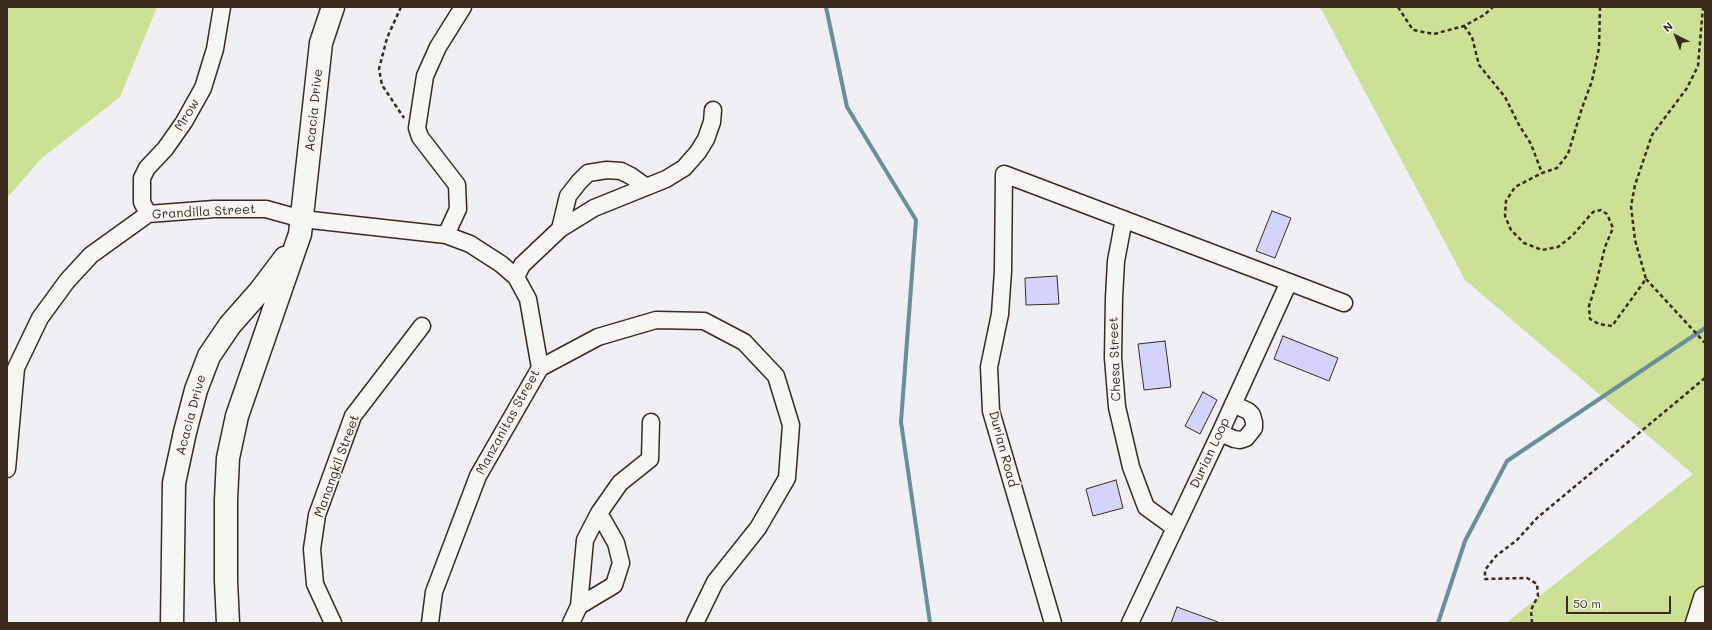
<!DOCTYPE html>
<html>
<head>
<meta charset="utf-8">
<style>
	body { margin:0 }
	#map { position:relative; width:1712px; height:630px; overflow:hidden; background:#efeff4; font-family:Mali,sans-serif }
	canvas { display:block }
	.frame { position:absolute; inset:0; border:8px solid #3b2a1e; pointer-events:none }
	.north { position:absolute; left:1656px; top:16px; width:40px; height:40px; -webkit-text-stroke:3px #f6f6f2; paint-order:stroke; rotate:318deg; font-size:11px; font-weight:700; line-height:16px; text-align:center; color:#3b2a1e }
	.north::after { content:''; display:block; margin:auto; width:14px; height:18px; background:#3b2a1e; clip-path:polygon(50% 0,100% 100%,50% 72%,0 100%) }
	.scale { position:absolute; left:1566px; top:596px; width:105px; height:18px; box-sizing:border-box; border:2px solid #3b2a1e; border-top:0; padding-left:5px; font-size:12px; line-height:14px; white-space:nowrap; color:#3b2a1e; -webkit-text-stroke:3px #f6f6f2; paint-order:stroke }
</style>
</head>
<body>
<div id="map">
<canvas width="1712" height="630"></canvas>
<div class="frame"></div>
<div class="north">N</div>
<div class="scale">50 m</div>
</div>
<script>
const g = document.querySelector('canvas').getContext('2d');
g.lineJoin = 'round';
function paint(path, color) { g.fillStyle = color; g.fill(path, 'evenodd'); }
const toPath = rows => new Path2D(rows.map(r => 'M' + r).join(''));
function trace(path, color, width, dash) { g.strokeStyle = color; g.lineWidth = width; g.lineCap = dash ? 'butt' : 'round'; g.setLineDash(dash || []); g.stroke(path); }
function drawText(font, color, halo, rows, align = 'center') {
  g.font = font + ' Mali,sans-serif'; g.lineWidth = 3.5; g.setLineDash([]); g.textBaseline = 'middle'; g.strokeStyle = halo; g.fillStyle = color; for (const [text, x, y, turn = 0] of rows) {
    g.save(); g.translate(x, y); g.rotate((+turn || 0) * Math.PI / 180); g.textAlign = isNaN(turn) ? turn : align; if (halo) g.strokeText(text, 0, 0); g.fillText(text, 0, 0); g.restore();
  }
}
paint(toPath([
	[7,7,157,7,120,97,42,158,7,198],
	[1320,7,1705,7,1705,623,1506,623,1693,474,1465,280]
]), '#cce196');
trace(toPath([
	[826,7,847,107,916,220,901,422,930,623],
	[1438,623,1465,541,1507,461,1705,328]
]), '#6a8f98', 4);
const building = toPath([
	[1272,211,1291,218,1275,258,1256,251,1272,211],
	[1057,276,1059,304,1026,305,1025,278,1057,276],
	[1283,336,1338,358,1329,381,1274,359,1283,336],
	[1165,341,1171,387,1144,390,1138,344,1165,341],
	[1203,392,1217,400,1200,434,1185,426,1203,392],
	[1116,480,1123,508,1093,516,1086,489,1116,480],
	[1177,607,1218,622,1218,623,1171,623,1177,607]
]);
paint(building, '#d3d3fb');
trace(building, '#3b2a1e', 1);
const street = toPath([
	[148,214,142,202,142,178,147,168,165,149,184,122,203,88,215,49,222,7],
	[1124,219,1116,261,1114,298,1113,358,1117,407,1131,467,1146,507,1175,528],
	[560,229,568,196,579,182,588,173,607,170,621,171,631,176,645,186],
	[446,235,458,209,457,185,420,137,417,128,425,76,438,47,463,7],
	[516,277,522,265,560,229,594,208,666,179,684,168,698,152,706,139,712,122,713,110],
	[1289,282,1344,303],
	[540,368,598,337,656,320,704,321,744,342,776,376,791,425,787,478,758,528,715,582,695,623],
	[1220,433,1234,439,1240,440,1246,438,1254,428,1254,422,1252,415,1248,411,1233,404],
	[7,469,16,368,40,318,67,281,91,255,148,214,214,209,266,209,302,219,446,235,470,244,501,264,516,277,528,299,540,368,478,476,434,592,430,623],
	[579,606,614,585,621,563,616,543,599,513],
	[333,623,315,584,312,549,317,515,353,416,422,326],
	[571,623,579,606,585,540,599,513,620,483,650,459,651,422],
	[1053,623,991,411,989,367,1000,314,1003,271,1004,174,1289,282,1220,433,1130,623]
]);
const secondary = toPath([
	[172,623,174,483,185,432,196,390,209,356,230,325,260,291,285,258],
	[228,623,226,581,226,500,228,458,237,416,300,234,321,43,333,7],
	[1697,623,1705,598]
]);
trace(street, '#3b2a1e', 19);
trace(secondary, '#3b2a1e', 25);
trace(toPath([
	[401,7,387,38,379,69,382,85,404,118],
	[1398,7,1413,30,1434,34,1464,26,1484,15,1493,7],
	[1600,7,1599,48,1592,81,1582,108,1568,154,1557,168,1542,173,1515,187,1506,201,1505,216,1511,230,1524,243,1542,250,1558,247,1572,236,1593,212,1601,210,1607,214,1613,228,1605,247,1596,284,1589,306,1590,319,1599,324,1612,326,1646,279,1635,240,1631,206,1635,185,1652,135,1687,88,1698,66,1703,7],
	[1464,26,1472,37,1479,65,1505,97,1519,125,1531,144,1542,173],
	[1646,279,1705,343],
	[1532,623,1531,610,1538,596,1537,584,1527,578,1485,579,1485,570,1496,556,1517,540,1537,518,1705,378]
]), '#3b2a1e', 2.5, [4, 3]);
trace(street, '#f6f6f2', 16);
trace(secondary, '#f6f6f2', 22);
drawText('13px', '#3b2a1e', '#f6f6f2', [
	["Acacia Drive",314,110,-84],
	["Mrow",187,115,-59],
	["Grandilla Street",204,212,-3],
	["Chesa Street",1115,359,-92],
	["Acacia Drive",191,415,-75],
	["Manzanitas Street",508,422,-61],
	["Durian Road",1003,449,75],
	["Durian Loop",1210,453,-65],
	["Manangkil Street",337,466,-70]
]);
</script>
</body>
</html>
